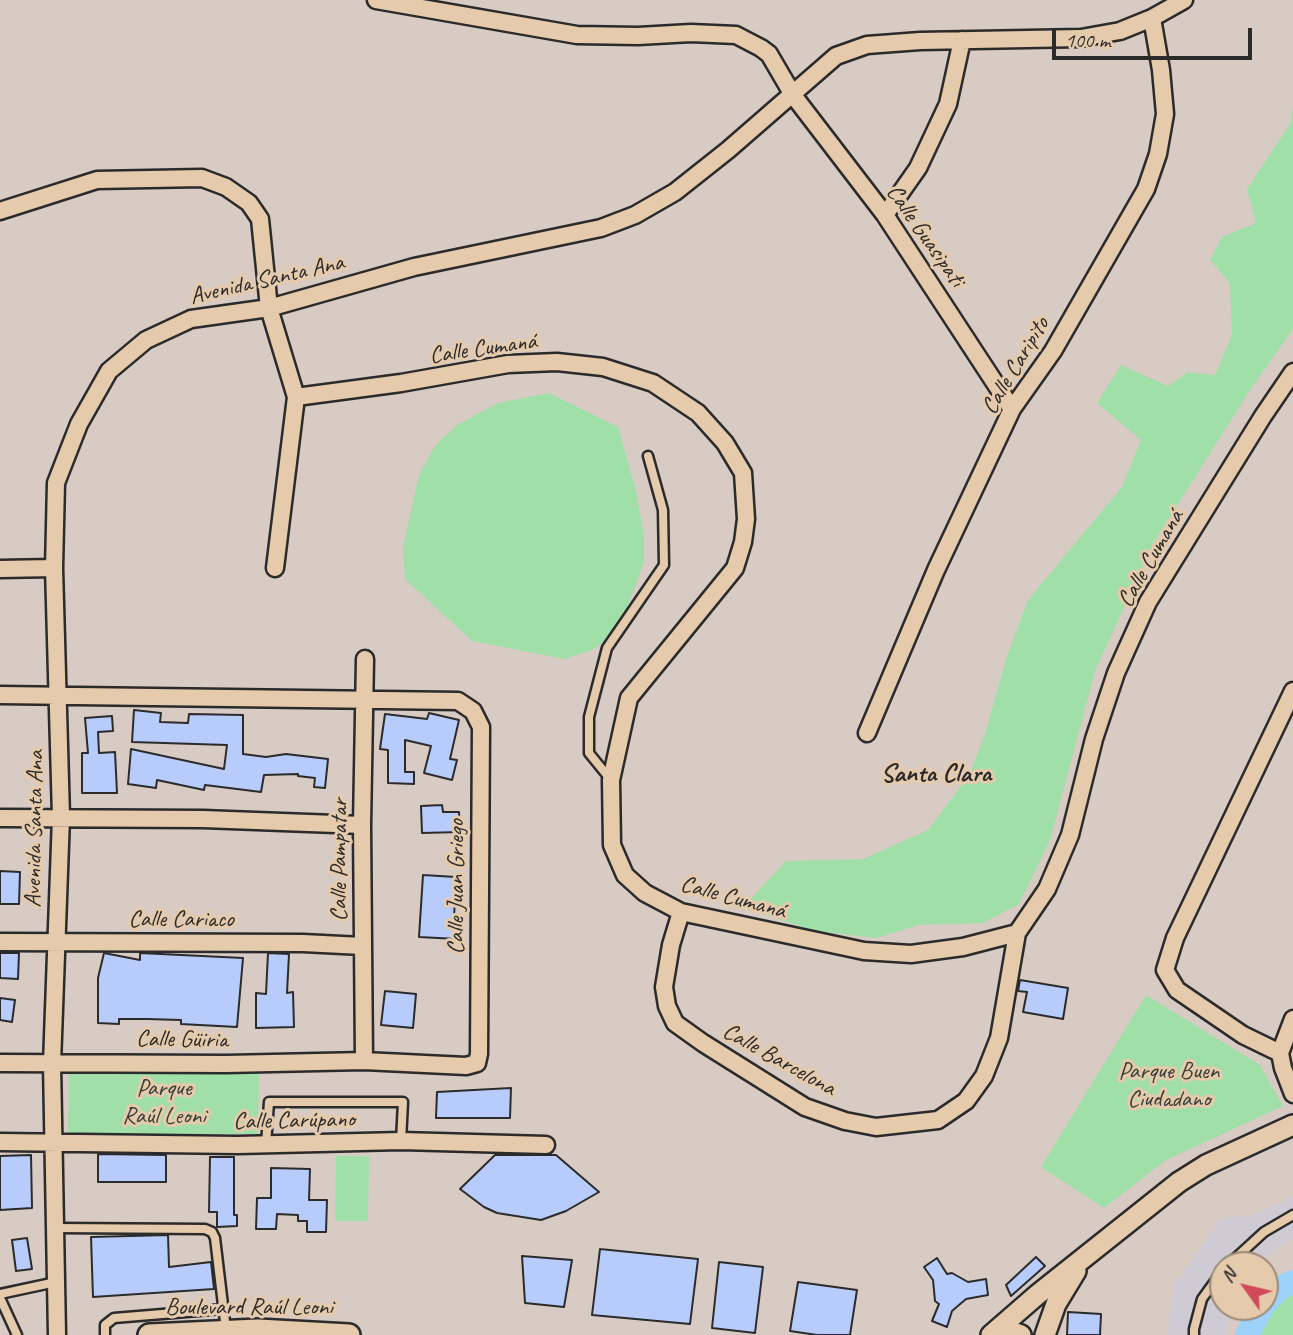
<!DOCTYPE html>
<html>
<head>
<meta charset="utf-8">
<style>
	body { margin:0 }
	#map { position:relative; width:1293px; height:1335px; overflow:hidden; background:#d8cbc4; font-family:Caveat,sans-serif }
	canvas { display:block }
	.north { position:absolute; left:1209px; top:1251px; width:70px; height:70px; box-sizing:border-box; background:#e5caac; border:2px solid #9b8a78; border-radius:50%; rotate:304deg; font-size:19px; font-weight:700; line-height:28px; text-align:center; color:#2b2b2b }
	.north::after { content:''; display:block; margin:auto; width:24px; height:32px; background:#d1495b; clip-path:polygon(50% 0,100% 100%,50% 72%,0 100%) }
	.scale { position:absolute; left:1052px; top:28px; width:200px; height:32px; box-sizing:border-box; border:4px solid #2b2b2b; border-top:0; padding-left:9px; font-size:21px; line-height:24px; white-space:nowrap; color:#2b2b2b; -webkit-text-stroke:5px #e5caac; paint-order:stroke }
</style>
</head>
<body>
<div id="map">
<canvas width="1293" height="1335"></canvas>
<div class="north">N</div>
<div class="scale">100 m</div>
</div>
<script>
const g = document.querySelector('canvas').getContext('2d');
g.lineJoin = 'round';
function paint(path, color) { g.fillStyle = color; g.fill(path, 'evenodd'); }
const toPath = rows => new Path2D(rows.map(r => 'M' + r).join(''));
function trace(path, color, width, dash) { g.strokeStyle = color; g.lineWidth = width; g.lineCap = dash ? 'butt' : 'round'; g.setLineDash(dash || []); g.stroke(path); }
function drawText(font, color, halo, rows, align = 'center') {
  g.font = font + ' Caveat,sans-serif'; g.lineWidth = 6; g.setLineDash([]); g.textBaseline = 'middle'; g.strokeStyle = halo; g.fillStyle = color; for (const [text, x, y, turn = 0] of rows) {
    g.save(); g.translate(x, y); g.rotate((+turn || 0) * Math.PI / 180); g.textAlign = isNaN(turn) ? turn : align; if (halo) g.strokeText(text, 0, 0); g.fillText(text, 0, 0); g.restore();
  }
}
paint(toPath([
	[1293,1197,1293,1239,1252,1265,1223,1265,1223,1307,1234,1307,1225,1335,1167,1335,1174,1285,1221,1219,1256,1214]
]), '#cecbd4');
paint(toPath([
	[1293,108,1293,329,1250,390,1154,542,1095,671,1050,840,1019,904,983,923,919,925,876,938,816,931,742,908,786,861,863,859,928,830,969,775,985,734,1007,656,1028,600,1122,487,1141,440,1097,403,1121,365,1168,386,1188,372,1215,375,1232,335,1230,283,1210,260,1222,237,1256,223,1247,189,1290,124],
	[549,393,618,427,636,491,644,536,644,562,619,630,592,650,564,659,472,641,405,579,403,547,419,475,434,447,457,425,498,403],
	[1146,995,1260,1065,1283,1106,1166,1160,1104,1208,1041,1167],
	[69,1071,259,1072,258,1134,68,1134],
	[336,1156,369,1156,368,1221,335,1221],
	[1293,1272,1293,1335,1249,1335,1260,1307,1265,1307,1265,1297]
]), '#a0dfa7');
trace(toPath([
	[1265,1303,1280,1288,1293,1282],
	[1247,1335,1262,1307]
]), '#9dd2fb', 24);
const building = toPath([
	[134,710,161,713,160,722,188,723,189,714,243,715,243,754,266,757,286,754,328,759,325,788,314,787,315,778,298,776,298,774,264,775,261,792,205,785,204,790,157,780,156,788,128,784,131,749,224,769,227,745,132,742,134,710],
	[429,713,459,720,450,759,457,760,452,780,424,773,431,746,405,740,405,772,414,772,414,784,388,783,388,750,380,749,385,714,427,719,429,713],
	[112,716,113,731,98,732,99,753,115,752,117,793,82,793,82,753,88,753,85,718,112,716],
	[442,805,443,812,459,812,460,832,422,833,421,806,442,805],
	[0,871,20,872,19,904,0,904,0,871],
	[423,875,456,877,454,918,458,919,457,939,419,937,423,875],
	[0,953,19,953,18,979,0,978,0,953],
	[104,953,140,960,140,953,243,958,237,1027,181,1024,181,1020,147,1019,119,1019,119,1024,98,1023,98,978,104,953],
	[268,953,289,954,287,993,293,992,294,1027,256,1028,256,993,266,994,268,953],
	[1020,980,1068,988,1063,1019,1023,1012,1027,992,1018,991,1020,980],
	[385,991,416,994,413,1028,381,1025,385,991],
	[0,998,15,1000,12,1022,0,1020,0,998],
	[511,1088,510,1118,436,1118,437,1092,511,1088],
	[98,1154,166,1155,166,1182,98,1182,98,1154],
	[31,1155,32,1208,0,1210,0,1156,31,1155],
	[495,1155,556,1155,599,1192,566,1211,541,1220,497,1213,484,1207,460,1189,495,1155],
	[210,1157,234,1157,234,1215,237,1215,237,1226,217,1227,217,1212,209,1212,210,1157],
	[271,1168,310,1169,309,1200,327,1200,326,1232,307,1232,307,1221,298,1221,298,1215,277,1214,276,1229,256,1229,257,1198,271,1198,271,1168],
	[168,1235,169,1267,211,1262,214,1289,93,1297,91,1237,168,1235],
	[27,1238,32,1269,16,1271,12,1240,27,1238],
	[600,1249,698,1259,690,1324,592,1315,600,1249],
	[522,1256,572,1260,564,1307,525,1303,522,1256],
	[1036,1257,1045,1266,1011,1296,1006,1285,1036,1257],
	[937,1258,947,1274,952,1273,968,1282,986,1279,988,1295,966,1299,952,1311,947,1327,932,1321,939,1304,935,1301,933,1280,924,1267,937,1258],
	[719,1262,763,1267,755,1333,712,1328,719,1262],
	[798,1282,857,1290,850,1335,817,1335,790,1331,798,1282],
	[1068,1312,1101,1314,1100,1335,1067,1335,1068,1312]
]);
paint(building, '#b8ccfb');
trace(building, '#2b2b2b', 2);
const service = toPath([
	[611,780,589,753,589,717,607,648,664,565,663,510,648,456],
	[266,1145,269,1102,403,1102,401,1141],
	[56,1228,205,1229,212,1232,215,1238,226,1330],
	[1228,1265,1264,1232,1293,1215],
	[0,1294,56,1282],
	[0,1298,17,1335],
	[105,1335,105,1325,114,1318,223,1309],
	[1194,1335,1194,1329,1202,1299,1223,1270]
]);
const minor = toPath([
	[376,0,577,35,638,36,691,33,736,35,761,48,769,54,793,95,885,215,1012,409],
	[0,211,97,180,202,178,226,187,249,203,260,219,269,308,296,397,275,568],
	[885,215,918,168,948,104,962,40],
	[296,397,401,383,508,364,557,362,603,367,653,383,698,413,725,443,743,473,746,519,743,542,735,568,629,698,611,780,612,845,625,875,645,893,681,912,864,951,911,954,963,947,1017,933,1047,889,1070,835,1094,739,1116,673,1148,602,1263,416,1293,372],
	[0,569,54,568],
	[0,695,458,701,473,711,481,727,479,1054,477,1063,466,1066,364,1061,226,1064,0,1063],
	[867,733,936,570,1012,409,1053,351,1146,189,1158,154,1165,114,1161,70,1152,18],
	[0,818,203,819,362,825],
	[681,912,671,945,664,987,667,1006,675,1023,703,1043,805,1107,845,1121,876,1127,938,1120,966,1101,984,1076,999,1038,1017,933],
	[0,942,303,943,362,946],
	[1293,1019,1280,1053,1283,1068,1293,1094],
	[1280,1053,1243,1035,1177,990,1165,970,1175,938,1293,691],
	[364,1061,362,825,365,659],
	[0,1142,238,1145,401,1141,546,1145],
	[57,1335,52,1064,61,817,54,568,56,483,79,424,109,371,146,340,191,319,269,308,414,267,601,228,635,215,675,192,728,150,836,56,867,45,920,41,1081,38,1120,31,1152,18,1184,0]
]);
const tertiary = toPath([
	[991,1335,1037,1295,1179,1182,1206,1165,1293,1125],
	[993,1335,1010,1331,1021,1335],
	[1045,1335,1056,1304,1076,1271]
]);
const secondary = toPath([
	[149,1335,258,1330,349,1335]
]);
trace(service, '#2b2b2b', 13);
trace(minor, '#2b2b2b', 21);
trace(tertiary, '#2b2b2b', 24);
trace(secondary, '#2b2b2b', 26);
trace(service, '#e5caac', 8);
trace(minor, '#e5caac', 16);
trace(tertiary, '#e5caac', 19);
trace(secondary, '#e5caac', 21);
drawText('24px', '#2b2b2b', '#e5caac', [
	["Calle Guasipati",925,236,55],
	["Avenida Santa Ana",267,280,-13],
	["Calle Cumaná",483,349,-8],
	["Calle Caripito",1016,366,-59],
	["Calle Cumaná",1151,559,-60],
	["Avenida Santa Ana",35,829,-89],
	["Calle Pampatar",340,860,-90],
	["Calle Juan Griego",457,887,-90],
	["Calle Cumaná",733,898,15],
	["Calle Cariaco",181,920],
	["Calle Güiria",182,1040,1],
	["Calle Barcelona",779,1060,29],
	["Calle Carúpano",294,1121,-1],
	["Boulevard Raúl Leoni",249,1308]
]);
drawText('24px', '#373d37', '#e5caac', [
	["Parque Buen",1169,1072],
	["Ciudadano",1169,1100],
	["Parque",164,1089],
	["Raúl Leoni",164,1117]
]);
drawText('bold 26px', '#2b2b2b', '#e5caac', [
	["Santa Clara",936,774]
]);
</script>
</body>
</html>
